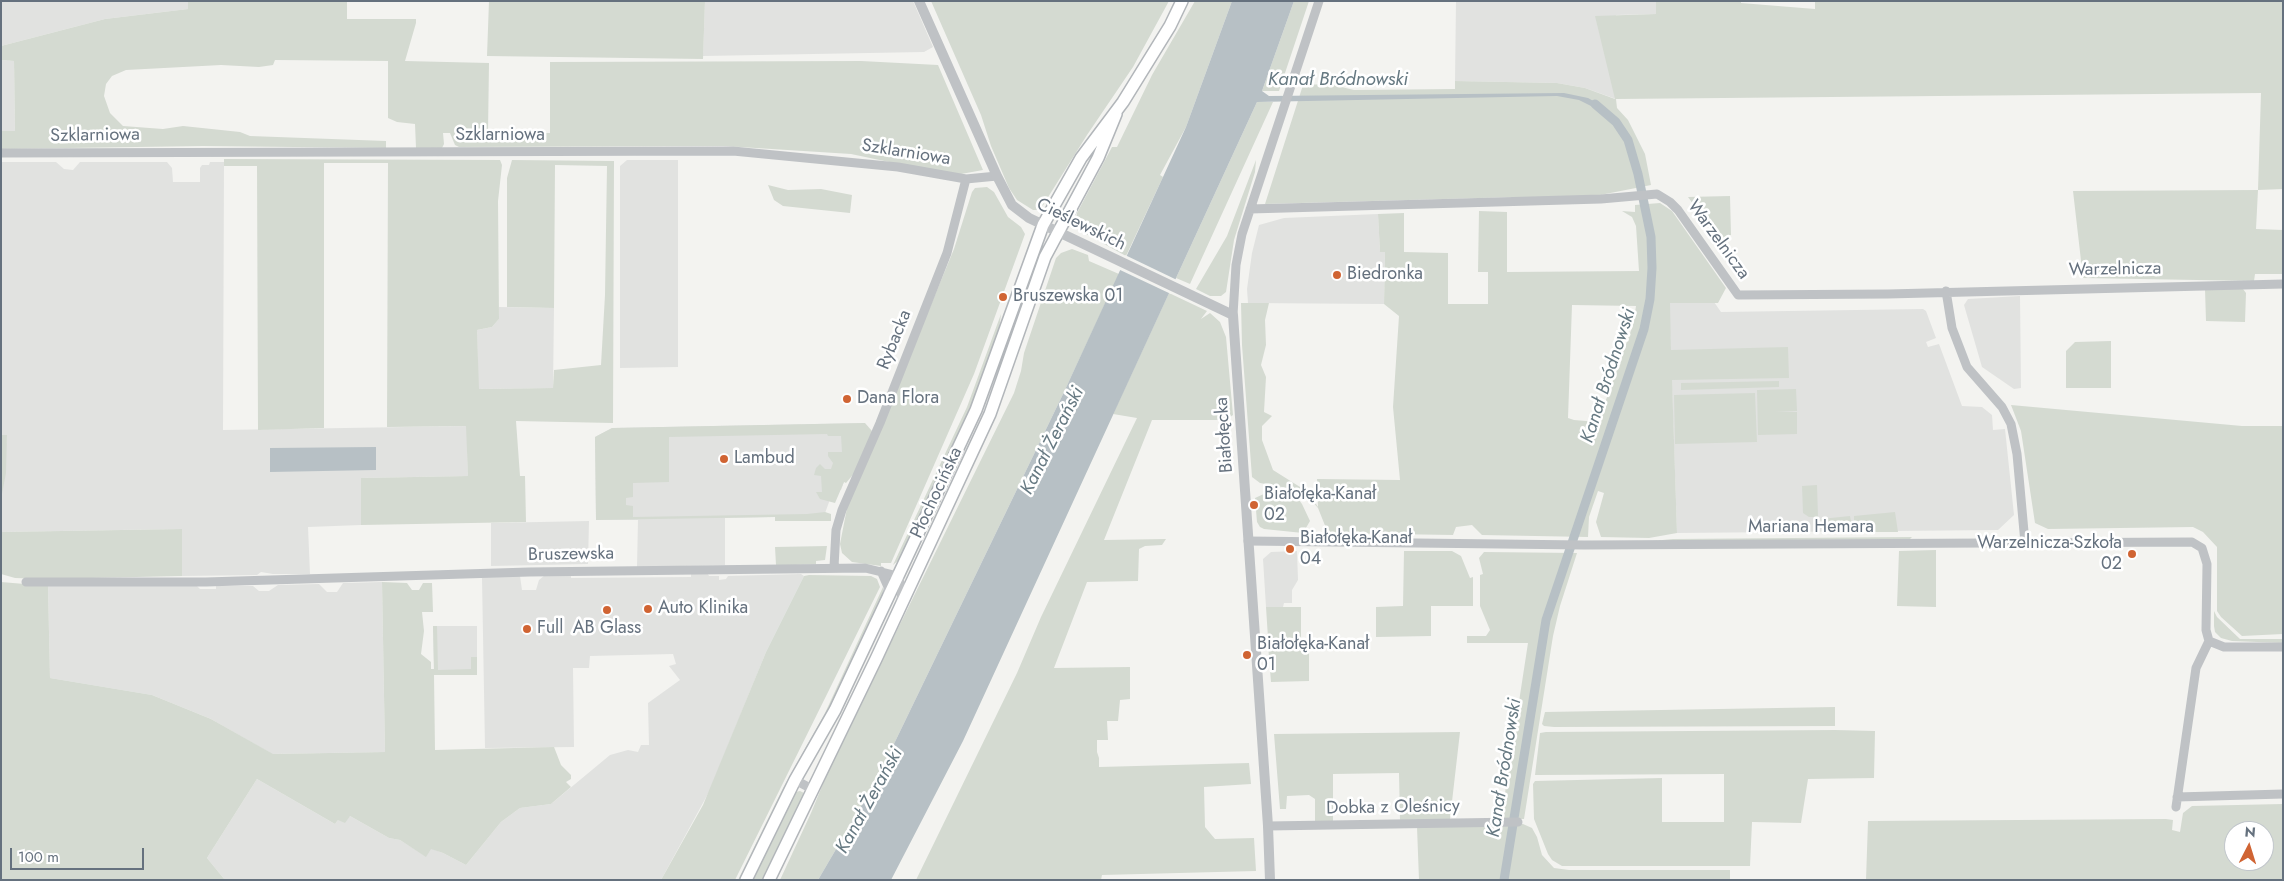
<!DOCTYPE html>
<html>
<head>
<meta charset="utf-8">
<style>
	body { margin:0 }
	#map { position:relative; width:2284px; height:881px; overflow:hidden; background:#f3f3f0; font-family:Jost,sans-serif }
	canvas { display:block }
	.frame { position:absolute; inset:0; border:2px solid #65717e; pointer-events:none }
	.north { position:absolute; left:2224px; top:821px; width:50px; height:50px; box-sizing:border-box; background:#fff; border:1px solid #c1c6cb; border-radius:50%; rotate:5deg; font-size:14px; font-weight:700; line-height:20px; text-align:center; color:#65717e }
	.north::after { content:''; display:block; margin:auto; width:18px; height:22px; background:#d06433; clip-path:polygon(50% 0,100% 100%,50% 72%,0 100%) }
	.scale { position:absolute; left:10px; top:848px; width:134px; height:22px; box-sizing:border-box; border:2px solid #65717e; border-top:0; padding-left:6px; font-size:15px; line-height:18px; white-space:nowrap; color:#65717e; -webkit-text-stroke:4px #fff; paint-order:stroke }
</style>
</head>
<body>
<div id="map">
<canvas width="2284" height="881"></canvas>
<div class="frame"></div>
<div class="north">N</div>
<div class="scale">100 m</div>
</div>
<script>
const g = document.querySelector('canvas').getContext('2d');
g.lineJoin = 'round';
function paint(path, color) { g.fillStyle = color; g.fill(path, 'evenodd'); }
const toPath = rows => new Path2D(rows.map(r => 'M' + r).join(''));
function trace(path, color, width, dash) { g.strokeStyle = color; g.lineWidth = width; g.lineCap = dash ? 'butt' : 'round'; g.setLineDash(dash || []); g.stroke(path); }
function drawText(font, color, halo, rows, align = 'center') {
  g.font = font + ' Jost,sans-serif'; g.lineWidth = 5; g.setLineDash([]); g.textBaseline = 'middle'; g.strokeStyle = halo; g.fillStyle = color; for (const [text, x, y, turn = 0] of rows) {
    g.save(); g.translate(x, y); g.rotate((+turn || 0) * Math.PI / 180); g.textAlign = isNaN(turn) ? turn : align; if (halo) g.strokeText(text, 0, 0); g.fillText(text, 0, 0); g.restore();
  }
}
paint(toPath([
	[1,1,188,1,188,9,105,19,1,46],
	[705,1,913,1,933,47,924,52,703,56],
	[1456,1,1656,1,1656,14,1616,15,1616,99,1585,88,1557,83,1455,81],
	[1,60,14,61,15,132,1,131],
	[627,160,678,160,678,367,620,368,620,166],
	[1,162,56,162,64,169,73,170,80,162,167,162,172,168,173,182,200,182,200,168,202,165,209,165,210,162,224,162,223,430,467,426,468,476,361,478,361,525,308,527,310,574,273,574,261,572,257,575,182,576,181,529,1,532,1,499,7,435,1,435],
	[1378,214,1380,252,1385,252,1384,304,1248,303,1247,289,1252,253,1259,225,1284,218],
	[2020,296,2021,388,2014,389,1982,367,1964,305,1968,299],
	[1714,302,1721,312,1923,309,1926,311,1936,338,1926,342,1928,347,1939,344,1962,406,1982,407,1992,415,1993,430,2005,429,2014,515,1998,530,1677,533,1669,303],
	[499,307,554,308,553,388,478,389,477,330,492,327,499,319],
	[865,423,841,490,833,491,824,516,725,518,725,565,637,567,638,520,596,520,595,437,612,428],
	[589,521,588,564,491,566,491,523],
	[1297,551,1298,580,1292,590,1292,603,1284,603,1283,607,1266,607,1263,559,1271,552],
	[691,572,707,572,709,576,719,576,719,580,726,579,728,576,801,574,804,576,766,652,710,790,661,880,225,880,207,858,257,779,335,824,338,820,350,816,389,838,400,840,426,856,430,848,443,853,466,865,501,822,520,808,551,804,610,755,628,750,638,752,641,745,649,745,648,703,680,680,669,666,676,664,673,654,590,656,589,668,573,668,574,747,485,748,482,578,484,576,520,576,522,590,536,590,539,580,545,575,571,575,571,578,691,577],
	[382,582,385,752,272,754,211,719,152,695,50,678,48,586,197,586,200,589,216,589,216,586,253,586,259,591,269,591,278,585,319,584,327,592,337,592,343,583],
	[433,626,477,626,477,675,434,675]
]), '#e1e2e0');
paint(toPath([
	[188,1,347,1,347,19,416,19,416,23,405,61,489,63,488,132,550,133,550,62,861,61,938,65,983,170,961,174,932,171,851,154,724,146,459,147,455,145,450,133,443,133,444,144,442,148,416,148,415,124,397,122,388,118,388,61,275,60,273,65,259,67,221,65,126,70,112,76,106,84,104,96,110,113,123,126,163,129,183,126,240,132,250,136,386,141,386,148,203,146,1,149,1,131,15,131,14,61,1,60,1,46,105,19,188,9],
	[489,1,705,1,703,59,487,56],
	[931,1,1169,1,1133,67,1087,135,1040,210,1033,210,1017,200,1009,188,991,146,981,115],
	[1195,1,1232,1,1186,127,1160,175,1163,177,1126,256,1084,233,1076,220,1077,213,1112,147,1117,147,1152,75],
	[1294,1,1309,1,1279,91,1262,91],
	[1656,1,1741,1,1741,3,1815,9,1815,1,2283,1,2283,189,2258,190,2256,229,2283,230,2283,274,2255,274,2254,281,2083,278,2073,191,2258,190,2261,93,1616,99,1617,108,1628,120,1645,154,1651,185,1585,198,1515,197,1265,204,1303,85,1329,84,1354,90,1455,89,1455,81,1557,83,1585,88,1615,99,1595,16,1656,14],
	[1257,102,1273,102,1190,284,1176,278],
	[224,159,500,160,502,165,498,201,499,319,492,327,477,330,479,389,553,388,554,370,601,365,605,295,607,166,555,165,554,308,507,307,507,178,512,160,614,161,613,423,516,421,520,476,525,476,526,522,361,525,361,478,468,476,466,426,387,427,388,163,324,163,324,428,258,430,257,166,224,166],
	[1256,160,1255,172,1234,240,1226,292,1221,296,1210,296,1196,289,1227,236],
	[768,185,788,190,821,189,852,195,850,213,783,206,774,200],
	[987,187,994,192,1008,217,1021,227,1025,234,974,374,891,563,881,563,881,566,852,562,842,553,840,544,847,508,954,249,972,192,975,188],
	[1730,196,1731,235,1727,235,1727,251,1688,197],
	[1660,203,1672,211,1726,288,1718,303,1670,303,1671,350,1788,347,1789,378,1672,380,1677,533,1649,538,1601,537,1596,522,1604,493,1598,491,1589,517,1588,537,1482,535,1472,525,1456,527,1453,535,1328,533,1318,508,1308,496,1293,489,1260,483,1252,477,1242,345,1241,303,1269,303,1265,320,1266,345,1261,365,1266,377,1264,412,1272,416,1262,426,1262,440,1273,470,1308,492,1318,507,1317,479,1400,480,1393,407,1399,316,1384,304,1385,252,1380,252,1378,214,1404,213,1404,252,1448,253,1448,304,1488,304,1488,272,1478,272,1479,211,1507,212,1507,272,1639,271,1636,226,1632,217,1622,211,1635,212,1635,205],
	[1572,305,1636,306,1633,325,1598,422,1574,420,1568,418],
	[1072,249,1088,255,1089,261,1119,274,1064,392,877,779,818,880,780,880,811,813,832,762,1014,393,1021,371,1024,353,1056,258,1061,253],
	[2205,289,2243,289,2246,293,2245,322,2206,321],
	[1169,293,1207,311,1201,319,1210,313,1220,322,1226,337,1233,415,1226,420,1152,420,1104,540,1166,539,1162,545,1145,546,1139,549,1138,581,1087,582,1054,668,1130,667,1130,699,1120,700,1118,721,1107,721,1108,740,1097,740,1097,752,1099,758,1099,767,1249,763,1251,784,1204,787,1205,827,1215,839,1254,838,1256,871,1102,875,1101,880,916,880,1017,673,1041,617,1137,418,1113,414],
	[1001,314,999,331,973,404,900,559,893,565,967,407],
	[2111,341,2111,388,2066,388,2066,351,2075,342],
	[1779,381,1779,387,1681,390,1681,383],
	[1796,389,1797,411,1776,412,1797,412,1797,434,1758,435,1757,390],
	[1755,393,1757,442,1675,444,1674,395],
	[2011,405,2242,426,2283,426,2283,634,2242,636,2221,617,2217,611,2217,547,2203,532,2193,527,2048,529,2035,523,2021,431],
	[865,423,872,431,856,471,846,483,844,482,835,503,820,499,816,492,822,492,821,476,814,475,816,468,820,464,825,469,831,469,833,463,828,456,828,452,842,452,841,436,828,436,827,434,669,437,669,482,633,483,633,497,626,498,626,505,633,506,633,517,807,514,825,512,831,514,831,521,775,521,775,517,596,520,595,437,612,428],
	[1,435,7,435,6,473,1,499],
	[1817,485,1818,517,1809,517,1803,513,1802,486],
	[1266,493,1286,495,1299,500,1302,504,1310,521,1303,533,1264,529,1260,527,1257,522,1255,498],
	[1895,512,1898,532,1822,532,1821,519,1850,516,1851,521,1854,521,1854,516],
	[182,529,182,576,45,579,15,578,1,574,1,532],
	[1912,537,1910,539,1652,541,1673,539],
	[827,546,825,560,816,561,816,564,774,566,776,565,775,547],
	[1936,550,1936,607,1897,606,1899,551],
	[1404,551,1452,551,1461,556,1470,578,1473,577,1473,606,1431,606,1431,636,1376,637,1376,607,1403,606],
	[1484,552,1577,553,1560,606,1553,636,1524,819,1501,819,1528,643,1467,643,1467,636,1486,636,1490,630,1480,606,1480,575,1483,574,1479,558],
	[809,575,871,576,877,579,880,587,735,880,661,880,703,805,766,652,804,576],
	[1,582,48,586,50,678,152,695,211,719,273,754,385,752,382,582,407,583,412,590,419,590,423,583,432,583,433,612,422,612,424,631,421,654,431,662,431,669,434,669,433,626,437,626,438,670,471,669,471,657,477,657,477,675,434,675,435,750,554,747,561,765,571,775,571,779,566,782,571,787,551,804,520,808,501,822,466,865,443,853,431,849,426,857,400,840,389,838,350,816,345,823,338,820,335,824,257,779,207,858,225,880,1,880],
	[883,587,884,595,830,709,741,880,738,880,783,788,825,713],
	[1266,607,1301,607,1301,638,1268,638],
	[2214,611,2217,617,2240,639,2283,639,2283,643,2232,641,2221,638,2215,632,2214,626],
	[1309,644,1309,681,1271,682,1268,645],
	[1835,707,1835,726,1554,727,1544,726,1542,724,1545,712],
	[1835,730,1875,731,1874,778,1808,779,1801,823,1752,822,1750,866,1562,866,1552,860,1548,854,1534,819,1533,784,1535,781,1662,778,1662,822,1724,822,1724,774,1535,775,1540,733,1546,732],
	[1460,732,1450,819,1400,820,1399,773,1333,774,1333,821,1315,822,1315,799,1309,795,1287,796,1286,809,1280,809,1274,734],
	[800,791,804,793,803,796,763,880,752,880,795,792],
	[2283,804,2283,880,1866,880,1868,821,2166,819,2173,820,2172,830,2180,832,2183,813,2192,806],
	[2234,831,2264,831,2264,861,2234,861],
	[1523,824,1532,828,1537,837,1542,855,1554,868,1569,870,1730,870,1730,880,1419,880,1417,827]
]), '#d4dad1');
paint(toPath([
	[1232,1,1294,1,1262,91,1269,96,1564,93,1588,98,1606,108,1603,112,1579,100,1557,96,1257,102,963,741,891,880,818,880,877,779,1064,392,1186,127],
	[376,447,376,470,270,472,270,448]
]), '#b7c0c5');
paint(toPath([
	[1125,255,1177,280,1171,294,1118,269]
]), '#f3f3f0');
trace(toPath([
	[1504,880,1546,620,1644,329,1650,299,1652,268,1651,237,1638,174,1628,140,1616,122,1595,104]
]), '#b7c0c5', 9);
const secondary = toPath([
	[746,880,795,780,835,710,976,410,1043,225,1081,158,1123,102,1170,26,1182,1],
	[769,880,876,659,990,414,1045,257,1098,158,1116,114]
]);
trace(secondary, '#b2b6ba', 14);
trace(toPath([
	[1,153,733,151,898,167,966,179,997,176],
	[1250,209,1601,199,1657,194,1670,202,1678,210,1738,295,1888,294,2283,284],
	[1946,291,1952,328,1967,367,2002,407,2011,424,2017,454,2025,543],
	[1233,315,1236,265,1242,234,1319,1],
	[1248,541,1584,545,2192,542,2202,548,2207,564,2206,630,2209,641,2224,647,2283,647],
	[834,567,836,530,842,510,880,423,947,253,966,179],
	[881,571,888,587,888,597],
	[26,582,206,582,529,572,865,568,898,576,902,589,901,601],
	[795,780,812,789],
	[2177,797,2283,794],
	[2176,807,2196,668,2209,641],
	[1268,826,1518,822]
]), '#bfc2c5', 9);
trace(toPath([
	[919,1,997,176,1012,205,1029,218,1233,315,1268,826,1270,880]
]), '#bfc2c5', 10);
trace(secondary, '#fff', 11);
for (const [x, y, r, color] of [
	[1337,275,5,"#d06433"],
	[1003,297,5,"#d06433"],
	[847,399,5,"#d06433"],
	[724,459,5,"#d06433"],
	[1254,505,5,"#d06433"],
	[1290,549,5,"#d06433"],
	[2132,554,5,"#d06433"],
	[648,609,5,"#d06433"],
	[607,610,5,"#d06433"],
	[527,629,5,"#d06433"],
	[1247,655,5,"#d06433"]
]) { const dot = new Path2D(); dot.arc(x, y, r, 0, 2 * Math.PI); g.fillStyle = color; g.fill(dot); trace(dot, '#fff', 2); }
drawText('18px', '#65717e', '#fff', [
	["Szklarniowa",95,136,-1],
	["Szklarniowa",500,136],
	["Szklarniowa",906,153,9],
	["Cieślewskich",1081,225,26],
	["Warzelnicza",1718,240,54],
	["Warzelnicza",2115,270,-1],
	["Rybacka",895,340,-68],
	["Białołęcka",1225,435,-94],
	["Płochocińska",937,493,-65],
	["Mariana Hemara",1811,528],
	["Bruszewska",571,555,-1],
	["Dobka z Oleśnicy",1393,808,-1]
]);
drawText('18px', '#65717e', '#fff', [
	["Biedronka",1347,275],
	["Bruszewska 01",1013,297],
	["Dana Flora",857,399],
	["Lambud",734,459],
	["Białołęka-Kanał",1264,495],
	["02",1264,516],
	["Białołęka-Kanał",1300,539],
	["04",1300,560],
	["Warzelnicza-Szkoła",2122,544,"right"],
	["02",2122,565,"right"],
	["Auto Klinika",658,609],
	["Full",537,629],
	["AB Glass",607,629,"center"],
	["Białołęka-Kanał",1257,645],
	["01",1257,666]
], 'left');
drawText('italic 19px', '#667982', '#fff', [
	["Kanał Bródnowski",1338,80],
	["Kanał Bródnowski",1609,376,-72],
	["Kanał Żerański",1053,441,-63],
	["Kanał Bródnowski",1505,768,-81],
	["Kanał Żerański",870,801,-61]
]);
</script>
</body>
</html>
